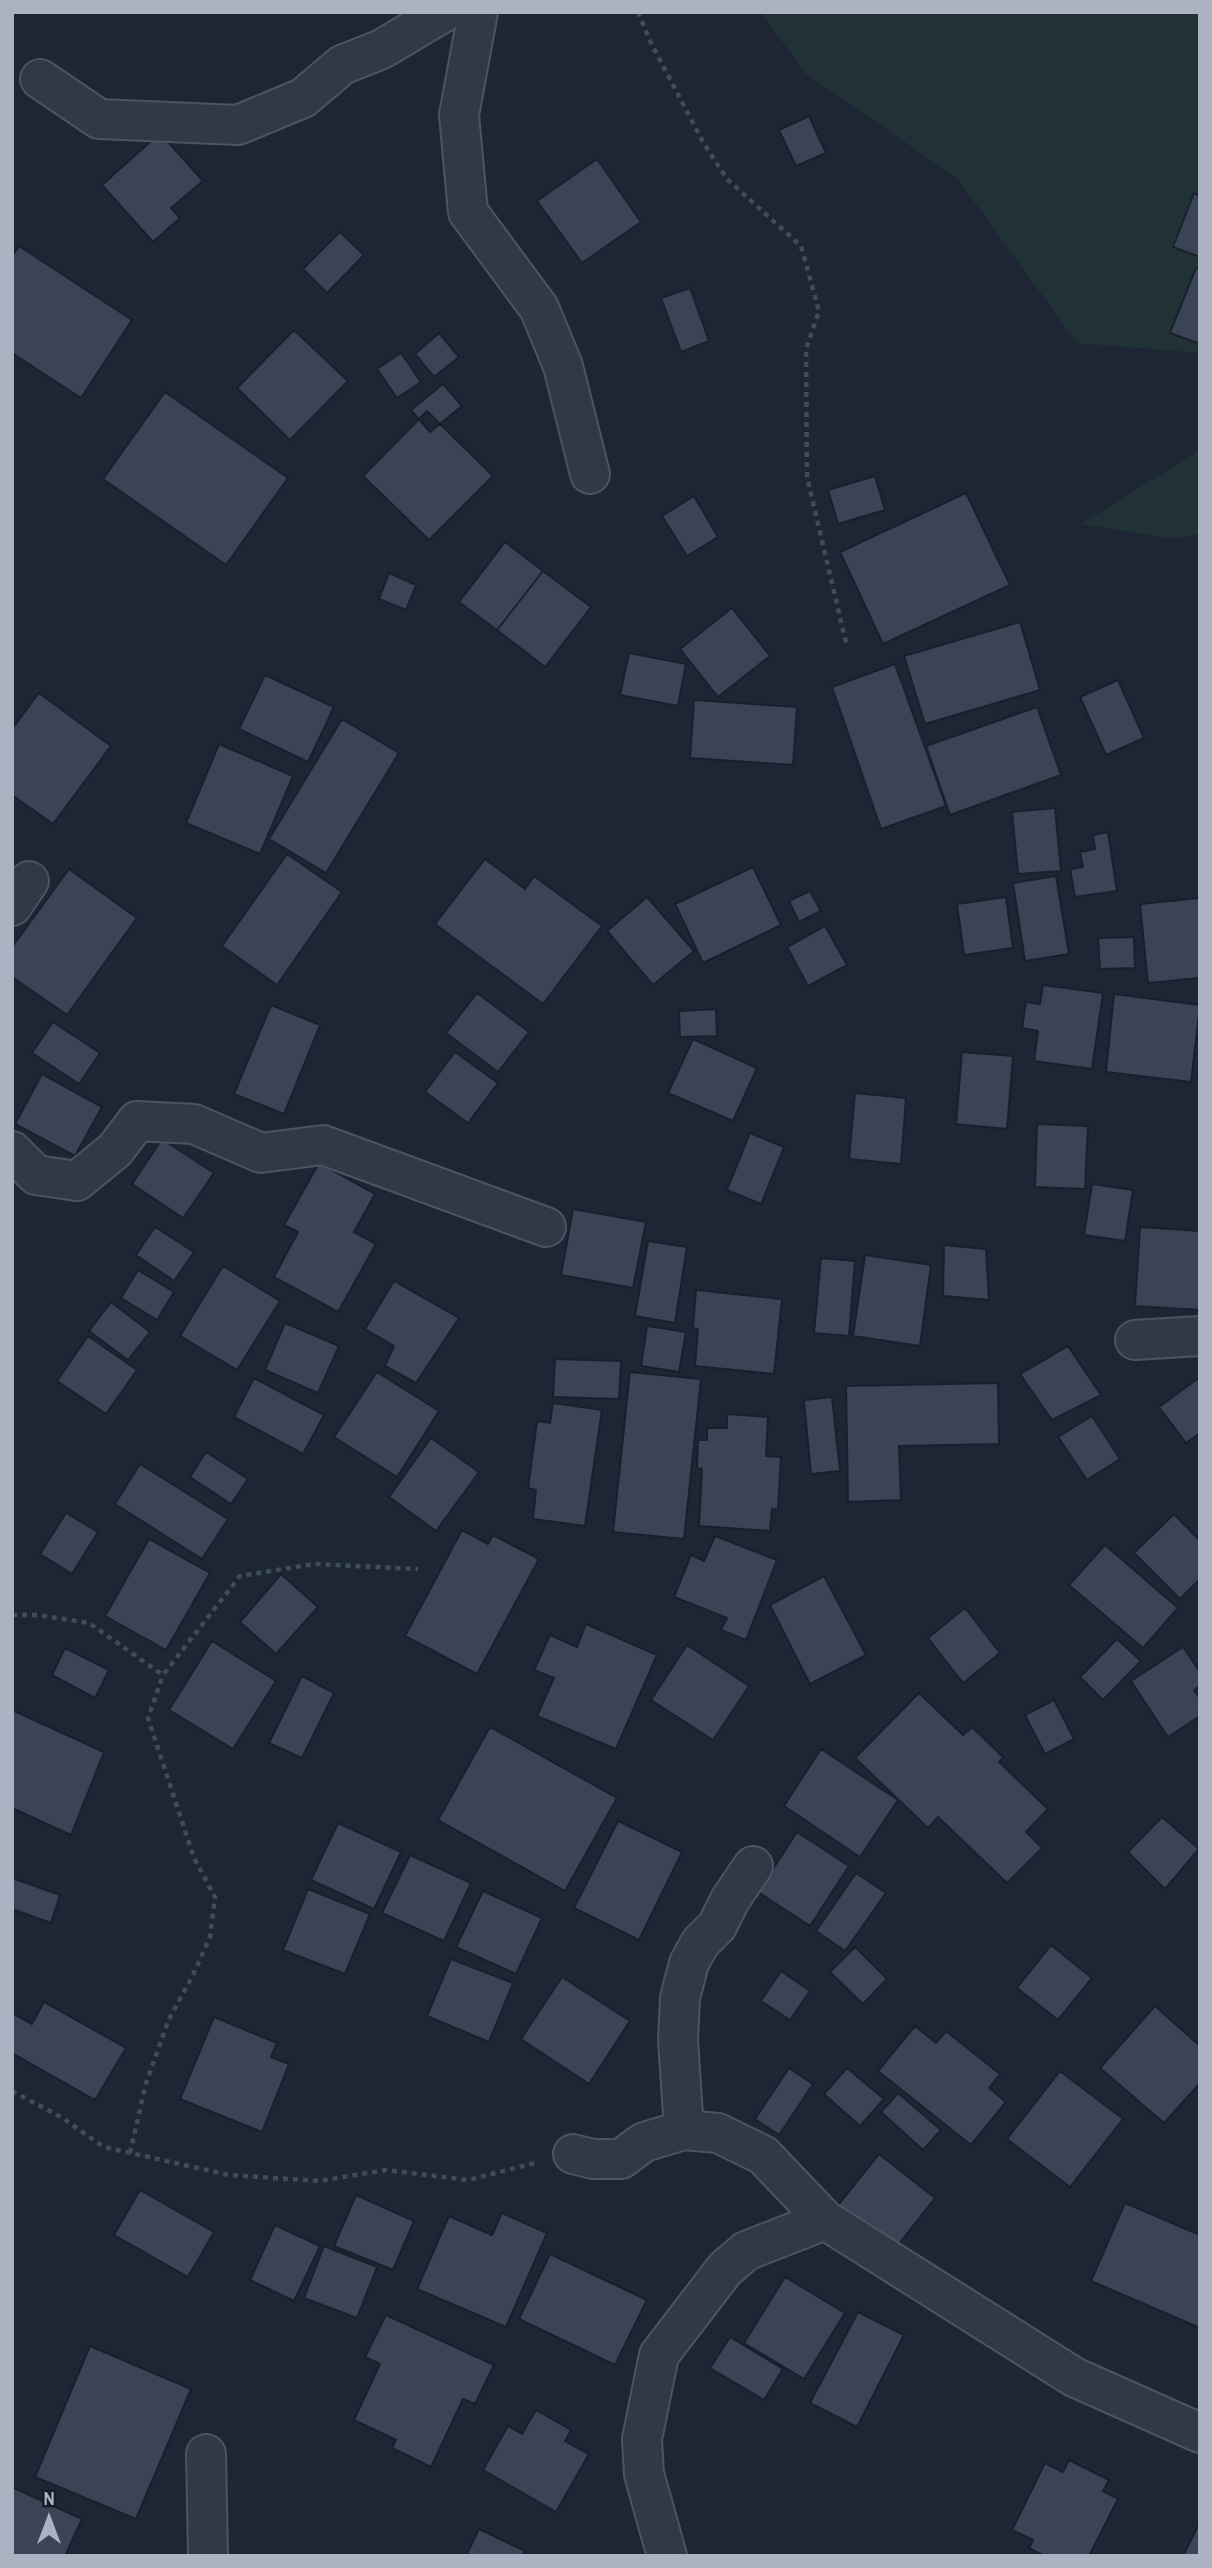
<!DOCTYPE html>
<html>
<head>
<meta charset="utf-8">
<style>
	body { margin:0 }
	#map { position:relative; width:1212px; height:2568px; overflow:hidden; background:#1e2635; font-family:"Archivo Narrow",sans-serif }
	canvas { display:block }
	.frame { position:absolute; inset:0; border:14px solid #abb3c3; pointer-events:none }
	.north { position:absolute; left:14px; top:2484px; width:70px; height:70px; -webkit-text-stroke:5px #171e2a; paint-order:stroke; rotate:0deg; font-size:19px; font-weight:700; line-height:28px; text-align:center; color:#abb3c3 }
	.north::after { content:''; display:block; margin:auto; width:24px; height:32px; background:#abb3c3; clip-path:polygon(50% 0,100% 100%,50% 72%,0 100%) }
</style>
</head>
<body>
<div id="map">
<canvas width="1212" height="2568"></canvas>
<div class="frame"></div>
<div class="north">N</div>
</div>
<script>
const g = document.querySelector('canvas').getContext('2d');
g.lineJoin = 'round';
function paint(path, color) { g.fillStyle = color; g.fill(path, 'evenodd'); }
const toPath = rows => new Path2D(rows.map(r => 'M' + r).join(''));
function trace(path, color, width, dash) { g.strokeStyle = color; g.lineWidth = width; g.lineCap = dash ? 'butt' : 'round'; g.setLineDash(dash || []); g.stroke(path); }
paint(toPath([
	[761,12,1200,12,1200,353,1077,343,957,178,805,73],
	[1200,450,1200,533,1176,539,1081,524]
]), '#203236');
const building = toPath([
	[809,116,826,153,796,166,779,130,809,116],
	[160,133,203,181,171,208,180,218,153,242,102,185,160,133],
	[597,159,641,222,582,263,537,201,597,159],
	[1194,193,1200,196,1200,257,1173,247,1194,193],
	[340,232,364,255,327,293,303,269,340,232],
	[19,246,132,320,81,398,12,353,12,256,19,246],
	[1196,268,1200,269,1200,344,1170,333,1196,268],
	[690,288,709,341,681,352,661,298,690,288],
	[294,330,348,381,290,440,237,388,294,330],
	[439,333,459,357,434,377,415,354,439,333],
	[401,353,421,382,397,398,377,369,401,353],
	[443,384,462,406,430,432,411,410,443,384],
	[165,392,288,478,226,565,103,479,165,392],
	[427,411,493,476,429,540,363,476,427,411],
	[875,476,885,510,838,524,828,490,875,476],
	[966,493,1010,585,883,644,840,552,966,493],
	[694,496,718,537,687,556,662,516,694,496],
	[505,542,543,571,497,630,459,602,505,542],
	[543,571,591,607,545,667,497,630,543,571],
	[389,573,416,585,406,610,379,599,389,573],
	[732,608,770,656,718,697,680,649,732,608],
	[1020,622,1040,690,925,724,904,656,1020,622],
	[629,653,686,664,678,706,620,695,629,653],
	[895,664,946,806,881,829,832,687,895,664],
	[265,675,334,707,308,762,239,729,265,675],
	[1118,680,1144,738,1106,755,1080,697,1118,680],
	[39,693,111,746,53,824,12,795,12,729,39,693],
	[694,700,797,707,793,765,690,758,694,700],
	[1037,707,1061,775,950,815,926,746,1037,707],
	[342,719,399,753,326,873,269,839,342,719],
	[219,744,293,776,260,854,186,823,219,744],
	[1055,808,1061,871,1018,874,1012,812,1055,808],
	[1108,832,1117,891,1075,897,1070,869,1083,867,1080,852,1095,849,1093,835,1108,832],
	[287,854,342,892,277,985,222,946,287,854],
	[485,859,525,889,534,876,602,926,543,1004,435,924,485,859],
	[753,867,781,925,703,963,675,904,753,867],
	[69,869,137,918,67,1015,12,977,12,947,69,869],
	[1056,876,1069,954,1025,961,1013,883,1056,876],
	[810,891,821,911,799,922,789,901,810,891],
	[647,897,694,951,653,985,607,931,647,897],
	[1006,897,1013,948,964,955,957,904,1006,897],
	[1200,898,1200,978,1148,983,1140,904,1200,898],
	[825,926,847,965,808,986,787,947,825,926],
	[1134,937,1135,968,1100,969,1098,938,1134,937],
	[1043,985,1103,993,1092,1069,1034,1061,1038,1031,1022,1028,1026,1002,1040,1004,1043,985],
	[477,993,529,1032,498,1072,446,1033,477,993],
	[1114,994,1200,1005,1191,1082,1106,1072,1114,994],
	[271,1005,320,1025,284,1114,234,1094,271,1005],
	[716,1009,717,1036,680,1037,679,1011,716,1009],
	[53,1022,100,1053,79,1084,32,1053,53,1022],
	[693,1039,757,1068,733,1121,668,1093,693,1039],
	[455,1052,498,1083,468,1123,425,1092,455,1052],
	[962,1052,1013,1056,1007,1129,956,1124,962,1052],
	[42,1074,102,1107,75,1156,15,1124,42,1074],
	[855,1093,906,1098,901,1164,849,1159,855,1093],
	[1037,1124,1088,1126,1085,1189,1035,1187,1037,1124],
	[750,1133,784,1147,761,1204,727,1190,750,1133],
	[162,1139,214,1173,183,1218,132,1184,162,1139],
	[319,1163,375,1194,354,1232,376,1244,338,1312,274,1277,298,1232,284,1225,319,1163],
	[1092,1184,1133,1190,1125,1241,1084,1235,1092,1184],
	[573,1209,646,1222,633,1288,561,1275,573,1209],
	[155,1227,194,1252,174,1281,136,1255,155,1227],
	[1140,1227,1200,1231,1200,1310,1135,1306,1140,1227],
	[648,1241,687,1247,675,1323,635,1316,648,1241],
	[944,1245,986,1249,989,1300,943,1296,944,1245],
	[865,1255,931,1265,920,1346,853,1336,865,1255],
	[821,1258,855,1261,849,1336,814,1333,821,1258],
	[223,1266,280,1301,237,1370,180,1336,223,1266],
	[138,1270,174,1292,157,1320,121,1298,138,1270],
	[394,1281,459,1318,416,1383,385,1366,394,1346,365,1329,394,1281],
	[696,1290,782,1299,774,1374,695,1366,698,1329,693,1328,696,1290],
	[111,1302,150,1332,128,1360,89,1331,111,1302],
	[285,1323,339,1346,318,1393,265,1370,285,1323],
	[647,1326,686,1332,679,1372,641,1366,647,1326],
	[88,1336,137,1370,106,1414,57,1381,88,1336],
	[1068,1346,1101,1395,1052,1420,1020,1374,1068,1346],
	[555,1359,621,1361,619,1399,553,1397,555,1359],
	[377,1372,439,1411,397,1477,334,1437,377,1372],
	[630,1372,701,1379,684,1539,613,1532,630,1372],
	[1200,1377,1200,1433,1186,1443,1159,1407,1200,1377],
	[254,1378,324,1415,303,1454,234,1417,254,1378],
	[998,1383,999,1444,899,1446,901,1500,848,1502,846,1386,998,1383],
	[832,1397,840,1471,811,1474,804,1400,832,1397],
	[553,1403,602,1410,585,1526,533,1519,536,1490,528,1488,537,1421,550,1423,553,1403],
	[727,1414,768,1417,766,1456,781,1457,778,1510,772,1509,770,1531,699,1526,702,1469,697,1468,698,1440,707,1440,707,1428,727,1428,727,1414],
	[1092,1416,1120,1459,1087,1480,1058,1437,1092,1416],
	[431,1438,479,1472,436,1531,389,1497,431,1438],
	[206,1452,248,1479,231,1504,190,1477,206,1452],
	[140,1464,228,1519,202,1559,115,1504,140,1464],
	[66,1513,98,1532,72,1574,40,1554,66,1513],
	[1174,1514,1200,1541,1200,1579,1180,1599,1134,1553,1174,1514],
	[462,1530,488,1544,493,1535,539,1559,477,1674,405,1636,462,1530],
	[715,1536,777,1560,746,1640,721,1630,727,1618,674,1597,691,1555,704,1561,715,1536],
	[149,1539,210,1573,166,1650,105,1616,149,1539],
	[1105,1545,1178,1608,1143,1648,1069,1585,1105,1545],
	[281,1574,318,1607,276,1654,240,1622,281,1574],
	[824,1576,866,1655,810,1684,770,1605,824,1576],
	[965,1608,1000,1653,963,1683,928,1638,965,1608],
	[586,1624,657,1655,616,1749,537,1716,554,1678,534,1670,550,1635,577,1647,586,1624],
	[1117,1639,1141,1661,1103,1700,1080,1677,1117,1639],
	[212,1641,276,1681,233,1749,169,1710,212,1641],
	[687,1645,749,1686,713,1740,651,1700,687,1645],
	[1183,1647,1200,1672,1200,1686,1194,1690,1200,1699,1200,1716,1168,1737,1131,1681,1183,1647],
	[65,1648,109,1670,95,1698,52,1675,65,1648],
	[302,1676,334,1693,302,1758,269,1743,302,1676],
	[919,1693,963,1735,972,1727,1003,1757,999,1762,1048,1809,1026,1832,1042,1848,1007,1883,938,1817,928,1828,855,1758,919,1693],
	[1054,1700,1074,1739,1045,1754,1025,1715,1054,1700],
	[12,1710,104,1752,71,1835,12,1808,12,1710],
	[490,1727,617,1798,565,1891,438,1820,490,1727],
	[821,1749,898,1800,860,1857,784,1806,821,1749],
	[1162,1817,1199,1849,1165,1889,1128,1852,1162,1817],
	[618,1821,682,1852,639,1940,574,1908,618,1821],
	[338,1823,401,1852,374,1909,311,1880,338,1823],
	[797,1832,849,1866,810,1926,758,1892,797,1832],
	[410,1855,471,1883,444,1941,382,1913,410,1855],
	[856,1873,886,1893,845,1951,816,1931,856,1873],
	[12,1878,60,1895,51,1923,12,1909,12,1878],
	[308,1889,370,1914,345,1974,283,1950,308,1889],
	[483,1891,542,1918,516,1974,456,1947,483,1891],
	[1051,1945,1092,1978,1058,2020,1017,1988,1051,1945],
	[855,1947,887,1979,863,2004,830,1972,855,1947],
	[451,1959,513,1983,489,2042,427,2016,451,1959],
	[781,1971,810,1991,790,2020,761,2001,781,1971],
	[562,1977,630,2021,589,2084,521,2039,562,1977],
	[44,2002,126,2048,95,2100,12,2053,12,2013,32,2024,44,2002],
	[1155,2006,1200,2046,1200,2083,1164,2123,1100,2068,1155,2006],
	[214,2017,277,2043,271,2057,289,2064,262,2132,180,2099,214,2017],
	[915,2026,936,2043,946,2031,1000,2074,989,2088,1006,2102,971,2145,878,2071,915,2026],
	[789,2068,813,2084,779,2135,755,2119,789,2068],
	[847,2068,884,2099,860,2126,824,2094,847,2068],
	[1060,2071,1123,2119,1070,2187,1007,2139,1060,2071],
	[898,2093,941,2130,923,2150,881,2112,898,2093],
	[879,2154,935,2198,895,2249,838,2205,879,2154],
	[140,2190,214,2232,188,2277,114,2235,140,2190],
	[356,2195,414,2221,393,2270,334,2246,356,2195],
	[1125,2203,1200,2235,1200,2328,1091,2281,1125,2203],
	[502,2213,547,2233,506,2327,417,2289,449,2216,492,2235,502,2213],
	[275,2225,320,2246,294,2301,250,2280,275,2225],
	[324,2246,377,2267,357,2318,304,2298,324,2246],
	[550,2254,647,2300,615,2365,519,2319,550,2254],
	[785,2277,845,2313,804,2379,744,2343,785,2277],
	[858,2312,904,2335,857,2427,810,2403,858,2312],
	[386,2315,494,2365,475,2404,463,2399,431,2467,392,2448,396,2440,354,2420,380,2364,365,2357,386,2315],
	[730,2337,783,2369,764,2400,710,2368,730,2337],
	[90,2346,191,2389,136,2519,35,2477,90,2346],
	[536,2410,571,2430,565,2441,589,2454,556,2512,483,2470,508,2426,522,2434,536,2410],
	[1069,2460,1109,2480,1103,2491,1118,2499,1089,2556,1044,2556,1029,2548,1033,2540,1012,2530,1045,2463,1063,2472,1069,2460],
	[12,2487,82,2519,65,2556,12,2556,12,2487],
	[1200,2522,1200,2556,1183,2556,1200,2522],
	[479,2529,525,2551,522,2556,466,2556,479,2529]
]);
paint(building, '#3a4456');
trace(building, '#19202c', 2);
const minor = toPath([
	[478,12,459,115,468,212,539,308,563,366,590,474],
	[40,79,99,119,238,125,303,98,342,65,382,49,444,12],
	[12,906,29,881],
	[12,1151,36,1175,77,1181,115,1150,137,1121,194,1124,261,1153,323,1145,546,1227],
	[1135,1340,1200,1336],
	[684,2130,678,2040,680,1998,689,1963,700,1943,717,1926,730,1900,753,1866],
	[573,2154,593,2159,621,2159,644,2142,684,2130,718,2133,763,2155,825,2220,1074,2377,1200,2433],
	[206,2454,208,2556],
	[667,2556,644,2474,642,2439,659,2355,725,2269,746,2251,825,2220]
]);
trace(minor, '#4c5361', 42);
trace(toPath([
	[638,12,651,43,703,142,727,179,801,246,819,311,806,349,807,477,847,647],
	[12,1615,37,1615,89,1623,163,1675,240,1576,314,1564,418,1569],
	[12,2091,61,2117,104,2147,229,2175,319,2181,386,2170,468,2180,535,2163],
	[130,2153,146,2083,169,2019,192,1977,210,1937,215,1897,194,1858,148,1718,163,1675]
]), '#3d4f54', 4.5, [5, 5]);
trace(minor, '#323846', 38);
</script>
</body>
</html>
